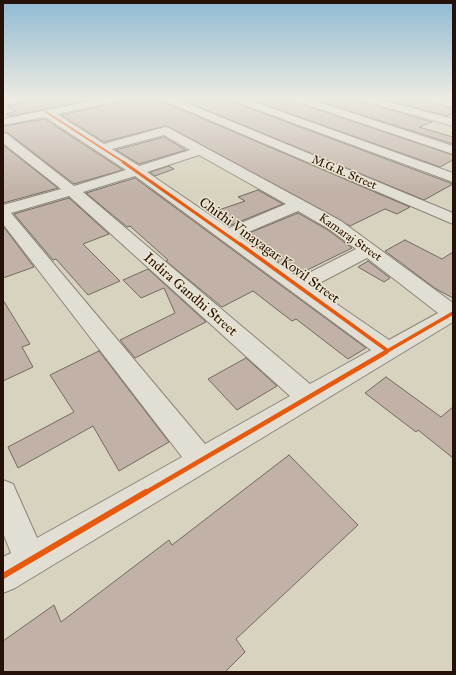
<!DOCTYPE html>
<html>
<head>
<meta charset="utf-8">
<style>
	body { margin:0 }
	#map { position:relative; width:456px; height:675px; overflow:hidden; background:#d8d3be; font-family:"IM FELL Great Primer",serif }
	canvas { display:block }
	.frame { position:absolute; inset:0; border:4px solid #261109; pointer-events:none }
</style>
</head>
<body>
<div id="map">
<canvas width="456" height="675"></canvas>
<div class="frame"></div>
</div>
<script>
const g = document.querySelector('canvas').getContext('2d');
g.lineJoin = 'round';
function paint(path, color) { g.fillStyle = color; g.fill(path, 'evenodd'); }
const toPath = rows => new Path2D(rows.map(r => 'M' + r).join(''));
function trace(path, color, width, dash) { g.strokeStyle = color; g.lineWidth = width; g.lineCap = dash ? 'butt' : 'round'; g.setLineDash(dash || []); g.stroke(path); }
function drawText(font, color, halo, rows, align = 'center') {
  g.font = font + ' "IM FELL Great Primer",serif'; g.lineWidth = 3; g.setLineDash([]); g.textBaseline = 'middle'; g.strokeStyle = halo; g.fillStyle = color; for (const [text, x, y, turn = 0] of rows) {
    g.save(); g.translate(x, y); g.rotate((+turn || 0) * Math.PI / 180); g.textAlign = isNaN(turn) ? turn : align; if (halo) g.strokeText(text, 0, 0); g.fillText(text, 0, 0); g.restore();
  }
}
const building = toPath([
	[28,99,96,99,10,116,6,114,16,111,8,106,26,102,28,99],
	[120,99,163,99,164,102,410,207,397,214,385,209,350,226,169,127,165,126,104,142,61,115,114,103,120,99],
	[180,99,232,99,233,102,453,184,424,200,180,99],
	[249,99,294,99,296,102,453,155,453,160,440,167,249,99],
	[312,99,362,99,364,102,432,122,419,127,453,137,453,144,312,99],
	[382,99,427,99,430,102,453,108,453,113,447,116,382,99],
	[45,119,123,170,74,184,8,133,3,132,3,126,45,119],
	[164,137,186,150,139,164,116,150,164,137],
	[3,145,58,188,3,203,3,145],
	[169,166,174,169,155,176,150,172,169,166],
	[135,178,366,348,348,359,296,319,292,321,253,291,222,307,166,261,168,260,130,226,127,227,86,193,135,178],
	[258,190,283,204,229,226,210,213,245,201,238,197,258,190],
	[69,198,109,234,83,244,120,281,88,295,56,259,53,260,14,214,69,198],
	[298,213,328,230,352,248,297,275,242,236,298,213],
	[3,226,34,267,3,278,3,226],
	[405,240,442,259,453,252,453,298,436,289,385,251,405,240],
	[368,261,390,278,384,282,358,267,368,261],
	[148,269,206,322,135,358,120,340,175,313,164,288,141,298,123,280,148,269],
	[3,300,30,344,22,347,33,367,3,381,3,300],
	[99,351,169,442,119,471,93,426,18,468,8,447,74,412,50,375,99,351],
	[246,358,277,386,237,410,208,379,246,358],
	[386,377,441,417,453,407,453,458,418,430,416,432,365,393,386,377],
	[289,455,358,525,236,639,245,652,225,672,3,672,3,641,54,605,61,622,169,540,172,545,289,455]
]);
paint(building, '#c1b1a6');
trace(building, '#716a5f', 1);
const minor = toPath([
	[3,99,27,99,26,101,3,105,3,99],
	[101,99,119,99,114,102,57,114,104,144,165,127,169,128,341,221,453,303,453,322,15,588,3,593,3,557,11,553,3,533,3,480,13,484,37,538,182,457,3,224,3,205,61,189,3,143,3,133,7,134,74,186,126,170,45,117,3,125,3,119,101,99],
	[164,135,190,150,139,166,112,149,164,135],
	[199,155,286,204,229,228,147,172,199,155],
	[135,176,371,350,310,384,83,192,135,176],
	[69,196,290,396,205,444,11,213,69,196],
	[298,211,329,229,356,249,299,278,239,236,298,211],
	[367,258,438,313,389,340,312,287,367,258],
	[164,99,177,99,453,213,453,224,165,101,164,99],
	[233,99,246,99,453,173,453,182,234,101,233,99],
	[295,99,309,99,453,146,453,154,296,101,295,99],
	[363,99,378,99,453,119,453,126,364,101,363,99],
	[429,99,444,99,453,101,453,107,430,101,429,99]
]);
trace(minor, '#8a8478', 2);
paint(minor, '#e1ded4');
trace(toPath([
	[46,112,125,163]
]), '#e8590c', 2);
trace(toPath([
	[123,162,241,245]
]), '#e8590c', 3);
trace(toPath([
	[240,244,388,351],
	[384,353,453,313]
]), '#e8590c', 3.5);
trace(toPath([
	[145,493,386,352]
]), '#e8590c', 4.5);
trace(toPath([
	[3,576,146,492]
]), '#e8590c', 6);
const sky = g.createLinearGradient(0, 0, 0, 193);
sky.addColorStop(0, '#8fbad3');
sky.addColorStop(0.51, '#edebe2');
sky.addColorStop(1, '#edebe200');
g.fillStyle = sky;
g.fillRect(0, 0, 456, 193);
drawText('12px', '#261109', '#ede6ce', [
	["M.G.R. Street",344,173,23],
	["Kamaraj Street",350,238,35]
]);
drawText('14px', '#261109', '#ede6ce', [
	["Chithi Vinayagar Kovil Street",269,251,36],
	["Indira Gandhi Street",190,295,41]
]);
</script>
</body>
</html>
